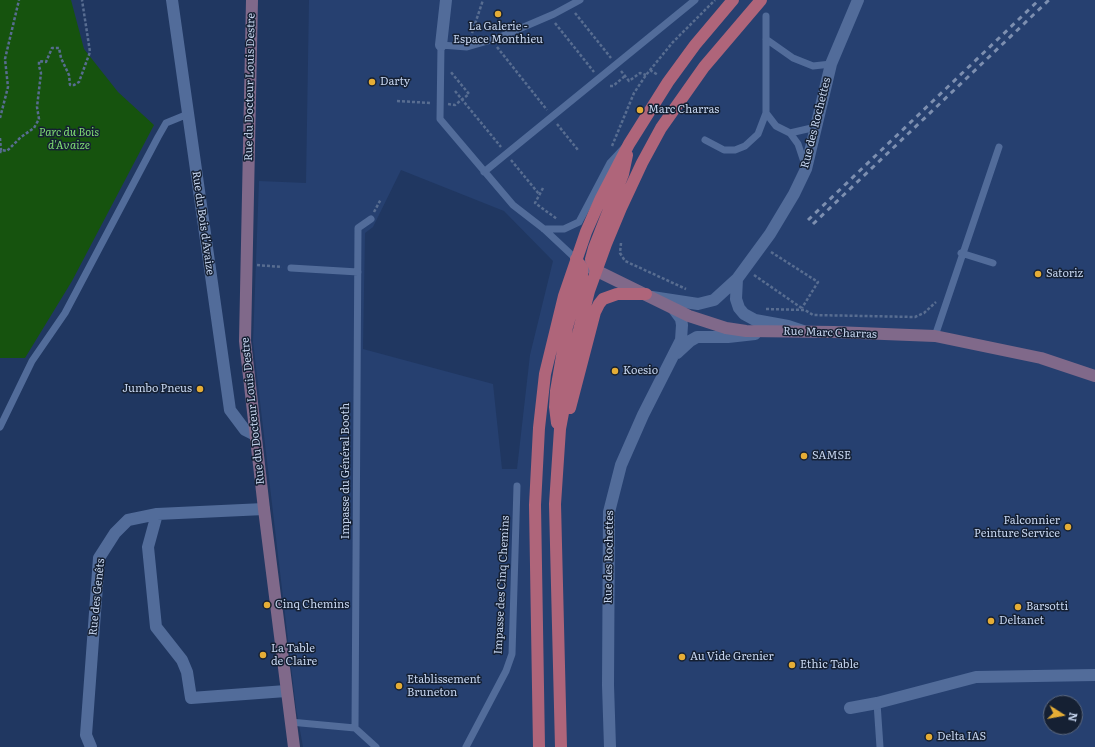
<!DOCTYPE html>
<html>
<head>
<meta charset="utf-8">
<style>
	body { margin:0 }
	#map { position:relative; width:1095px; height:747px; overflow:hidden; background:#203761; font-family:Literata,serif }
	canvas { display:block }
	.north { position:absolute; left:1043px; top:695px; width:40px; height:40px; box-sizing:border-box; background:#152033; border:1px solid #5b687e; border-radius:50%; rotate:101deg; font-size:11px; font-weight:700; line-height:16px; text-align:center; color:#c5d4ee }
	.north::after { content:''; display:block; margin:auto; width:14px; height:18px; background:#e5ad36; clip-path:polygon(50% 0,100% 100%,50% 72%,0 100%) }
</style>
</head>
<body>
<div id="map">
<canvas width="1095" height="747"></canvas>
<div class="north">N</div>
</div>
<script>
const g = document.querySelector('canvas').getContext('2d');
g.lineJoin = 'round';
function paint(path, color) { g.fillStyle = color; g.fill(path, 'evenodd'); }
const toPath = rows => new Path2D(rows.map(r => 'M' + r).join(''));
function trace(path, color, width, dash) { g.strokeStyle = color; g.lineWidth = width; g.lineCap = dash ? 'butt' : 'round'; g.setLineDash(dash || []); g.stroke(path); }
function drawText(font, color, halo, rows, align = 'center') {
  g.font = font + ' Literata,serif'; g.lineWidth = 3; g.setLineDash([]); g.textBaseline = 'middle'; g.strokeStyle = halo; g.fillStyle = color; for (const [text, x, y, turn = 0] of rows) {
    g.save(); g.translate(x, y); g.rotate((+turn || 0) * Math.PI / 180); g.textAlign = isNaN(turn) ? turn : align; if (halo) g.strokeText(text, 0, 0); g.fillText(text, 0, 0); g.restore();
  }
}
paint(toPath([
	[309,0,1095,0,1095,747,303,747,296,708,253,342,259,181,306,183],
	[401,170,504,211,553,261,530,355,517,469,502,469,493,384,363,349,365,233,373,227],
	[1051,703,1075,703,1075,727,1051,727]
]), '#264070');
paint(toPath([
	[0,0,71,0,84,49,118,92,154,125,72,281,25,358,0,358]
]), '#16530e');
trace(toPath([
	[575,13,611,58],
	[555,23,594,72],
	[472,33,483,0],
	[497,47,547,110],
	[650,70,658,75],
	[621,71,629,81,640,73,646,75],
	[610,86,613,86,625,76],
	[455,91,501,147],
	[397,101,431,103],
	[448,104,455,105,469,94,450,71],
	[0,118,8,87,5,59,19,0],
	[557,124,578,150],
	[0,138,1,150],
	[612,146,634,93,646,75,673,42,715,0],
	[0,153,1,150,7,151,21,137,34,128,39,119,37,107,41,73,39,66,39,61,46,62,52,48,59,48,61,58,69,75,70,85,74,85,79,82,90,52,82,0],
	[511,160,539,194],
	[543,188,535,203,557,219],
	[374,212,381,199],
	[621,243,620,253,625,261,686,289],
	[771,252,818,282,802,308],
	[257,265,282,267],
	[754,275,803,309],
	[766,309,805,310,813,315,915,317,924,313,936,302]
]), '#586d91', 2.5, [3, 2]);
trace(toPath([
	[766,16,766,113,776,126,790,133,816,127],
	[766,39,793,58,813,66,831,64],
	[790,133,798,144,805,165],
	[705,140,724,150,735,150,745,146,758,134,766,113],
	[484,172,695,0],
	[544,229,564,229,579,222,610,163,624,148],
	[961,253,993,263],
	[576,259,544,229,513,205,440,119,441,45,467,47,498,38,554,14,580,0],
	[291,268,358,272],
	[935,336,999,147],
	[0,427,32,361,65,313,158,137,166,123,188,114],
	[877,703,880,747],
	[290,722,355,728],
	[355,728,358,228,371,219],
	[355,728,376,747],
	[466,747,506,671,512,654,517,486]
]), '#526c9a', 7);
trace(toPath([
	[172,0,230,410,245,430,255,435],
	[441,45,446,0],
	[737,279,736,299,739,308,744,314,755,320,788,326,803,331],
	[652,297,698,304,714,300,737,279,770,234,794,194,806,169,831,64,858,0],
	[677,353,690,341,697,337,728,337,755,334],
	[157,514,148,547,156,627,182,660,187,672,191,698,286,691],
	[850,708,877,703,976,677,1095,675],
	[91,747,86,735,99,558,115,533,128,520,157,514,264,509],
	[610,747,608,685,609,512,621,465,643,415,681,340,682,325,681,319,673,308]
]), '#526c9a', 12);
trace(toPath([
	[252,0,245,341,264,509,294,747],
	[587,266,689,316,726,328,746,331,834,332,935,336,1041,358,1095,376]
]), '#80698a', 12);
trace(toPath([
	[596,270,591,259,594,248,623,174,627,155],
	[570,408,595,312,599,304,603,299,617,294,646,294],
	[557,423,555,407,556,391,567,327,582,276,582,268,576,259],
	[539,747,535,505,539,428,545,374,564,296,586,232,601,198,629,144,668,82,695,45,733,0],
	[561,747,555,504,560,429,577,338,589,291,606,244,621,208,642,163,661,128,704,67,761,0]
]), '#af657a', 12);
trace(toPath([
	[808,220,1039,0],
	[813,224,1049,0]
]), '#7d8fb0', 3, [5, 5]);
for (const [x, y, r, color] of [
	[498,14,4,"#e5ad36"],
	[372,82,4,"#e5ad36"],
	[640,110,4,"#e5ad36"],
	[1038,274,4,"#e5ad36"],
	[615,371,4,"#e5ad36"],
	[200,389,4,"#e5ad36"],
	[804,456,4,"#e5ad36"],
	[1068,527,4,"#e5ad36"],
	[267,605,4,"#e5ad36"],
	[1018,607,4,"#e5ad36"],
	[991,621,4,"#e5ad36"],
	[263,655,4,"#e5ad36"],
	[682,657,4,"#e5ad36"],
	[792,665,4,"#e5ad36"],
	[399,686,4,"#e5ad36"],
	[929,737,4,"#e5ad36"]
]) { const dot = new Path2D(); dot.arc(x, y, r, 0, 2 * Math.PI); g.fillStyle = color; g.fill(dot); trace(dot, '#152033', 1.5); }
drawText('11px', '#c5d4ee', '#152033', [
	["La Galerie -",498,27,"center"],
	["Espace Monthieu",498,40,"center"],
	["Darty",380,82],
	["Marc Charras",648,110],
	["Satoriz",1046,274],
	["Koesio",623,371],
	["Jumbo Pneus",192,389,"right"],
	["SAMSE",812,456],
	["Falconnier",1060,521,"right"],
	["Peinture Service",1060,534,"right"],
	["Cinq Chemins",275,605],
	["Barsotti",1026,607],
	["Deltanet",999,621],
	["La Table",271,649],
	["de Claire",271,662],
	["Au Vide Grenier",690,657],
	["Ethic Table",800,665],
	["Etablissement",407,680],
	["Bruneton",407,693],
	["Delta IAS",937,737]
], 'left');
drawText('11px', '#c5d4ee', '#152033', [
	["Rue du Docteur Louis Destre",250,87,-89],
	["Rue des Rochettes",816,123,-76],
	["Rue du Bois d'Avaize",203,223,82],
	["Rue Marc Charras",830,333,2],
	["Rue du Docteur Louis Destre",253,411,-96],
	["Impasse du Général Booth",346,471,-90],
	["Rue des Rochettes",609,557,-89],
	["Impasse des Cinq Chemins",502,585,-87],
	["Rue des Genêts",97,597,-84]
]);
drawText('italic 11px', '#7fdc73', '#152033', [
	["Parc du Bois",69,133],
	["d'Avaize",69,146]
]);
</script>
</body>
</html>
